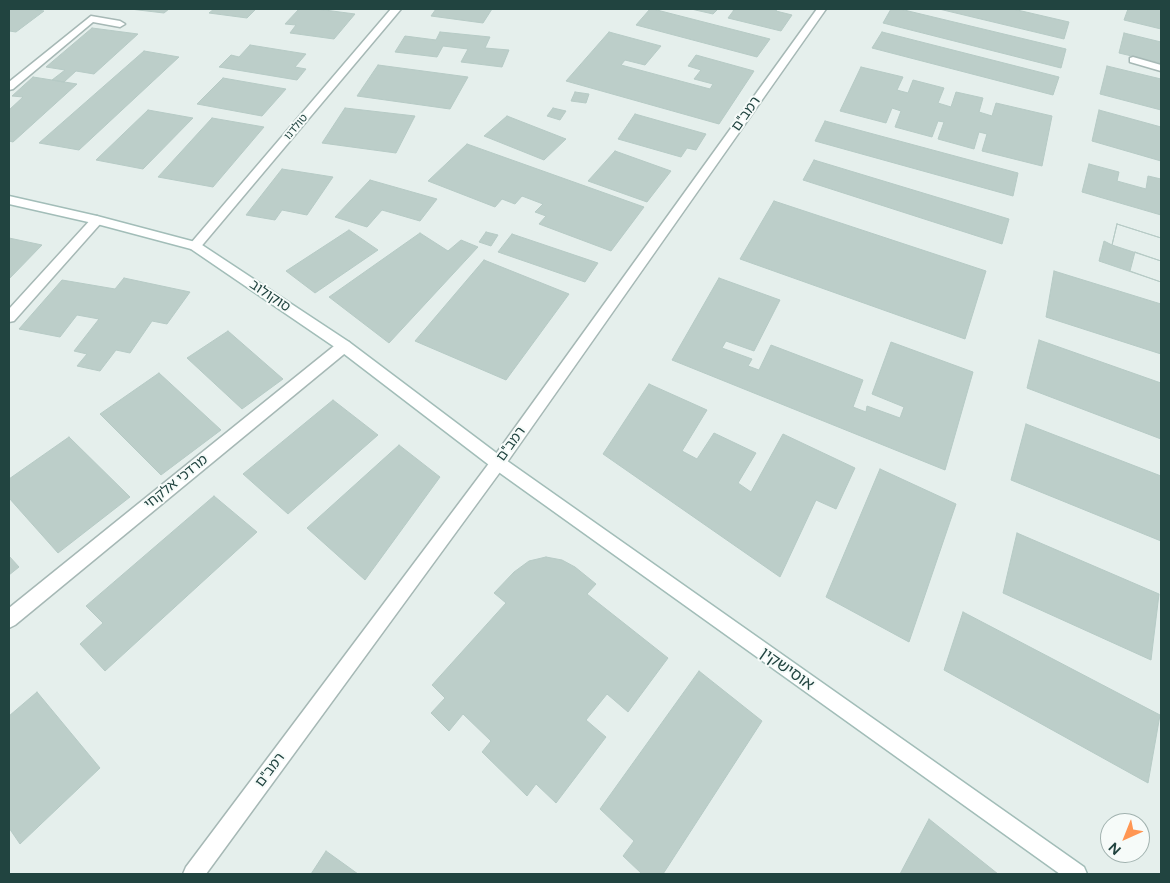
<!DOCTYPE html>
<html>
<head>
<meta charset="utf-8">
<style>
	body { margin:0 }
	#map { position:relative; width:1170px; height:883px; overflow:hidden; background:#e5efec; font-family:Figtree,sans-serif }
	canvas { display:block }
	.frame { position:absolute; inset:0; border:10px solid #214440; pointer-events:none }
	.north { position:absolute; left:1100px; top:813px; width:50px; height:50px; box-sizing:border-box; background:#f6fbf9; border:1px solid #a1b2af; border-radius:50%; rotate:224deg; font-size:14px; font-weight:700; line-height:20px; text-align:center; color:#214440 }
	.north::after { content:''; display:block; margin:auto; width:18px; height:22px; background:#ff9653; clip-path:polygon(50% 0,100% 100%,50% 72%,0 100%) }
</style>
</head>
<body>
<div id="map">
<canvas width="1170" height="883"></canvas>
<div class="frame"></div>
<div class="north">N</div>
</div>
<script>
const g = document.querySelector('canvas').getContext('2d');
g.lineJoin = 'round';
function paint(path, color) { g.fillStyle = color; g.fill(path, 'evenodd'); }
const toPath = rows => new Path2D(rows.map(r => 'M' + r).join(''));
function trace(path, color, width, dash) { g.strokeStyle = color; g.lineWidth = width; g.lineCap = dash ? 'butt' : 'round'; g.setLineDash(dash || []); g.stroke(path); }
function drawText(font, color, halo, rows, align = 'center') {
  g.font = font + ' Figtree,"Noto Sans Hebrew",sans-serif'; g.lineWidth = 4; g.setLineDash([]); g.textBaseline = 'middle'; g.strokeStyle = halo; g.fillStyle = color; for (const [text, x, y, turn = 0] of rows) {
    g.save(); g.translate(x, y); g.rotate((+turn || 0) * Math.PI / 180); g.textAlign = isNaN(turn) ? turn : align; if (halo) g.strokeText(text, 0, 0); g.fillText(text, 0, 0); g.restore();
  }
}
const building = toPath([
	[9,9,32,9,44,11,16,32,9,31,9,9],
	[130,9,169,9,164,13,130,9],
	[214,9,256,9,247,18,209,13,214,9],
	[299,9,317,9,355,14,334,39,290,33,296,25,285,24,299,9],
	[436,9,492,9,483,23,431,16,436,9],
	[650,9,653,9,770,39,757,57,636,25,650,9],
	[691,9,718,9,713,14,691,9],
	[729,9,777,9,776,11,792,15,781,31,728,18,734,10,729,9],
	[891,9,900,9,1066,49,1061,68,883,23,891,9],
	[939,9,1013,9,1069,22,1064,39,939,9],
	[1128,9,1161,9,1161,29,1124,20,1128,9],
	[92,28,138,34,94,74,76,71,64,82,52,80,65,70,46,67,92,28],
	[440,32,490,37,485,48,509,50,502,67,461,62,468,49,443,46,437,57,395,52,405,36,436,40,440,32],
	[609,32,661,46,645,65,625,60,621,65,710,89,713,84,694,79,701,70,688,66,696,55,754,71,719,124,566,81,609,32],
	[882,32,1059,77,1053,95,872,48,882,32],
	[1124,33,1161,42,1161,63,1119,53,1124,33],
	[250,45,306,54,295,67,306,69,297,80,219,67,231,55,239,57,250,45],
	[144,51,179,57,79,150,39,143,144,51],
	[378,65,468,77,450,109,357,96,378,65],
	[1107,66,1161,79,1161,110,1100,94,1107,66],
	[861,67,903,77,897,90,908,93,913,80,944,88,938,103,951,107,956,92,983,98,979,112,992,116,996,103,1052,116,1042,166,982,151,987,134,979,132,974,149,938,139,944,122,938,121,932,137,895,127,901,111,892,108,886,123,840,111,861,67],
	[33,77,77,84,13,142,9,141,9,110,23,97,12,96,33,77],
	[223,78,286,89,262,116,197,104,223,78],
	[575,92,589,94,586,103,571,101,575,92],
	[345,108,415,116,396,153,322,143,345,108],
	[553,108,566,111,560,120,547,116,553,108],
	[148,110,193,118,143,169,96,160,148,110],
	[1099,110,1161,127,1161,161,1092,141,1099,110],
	[635,114,706,134,696,150,687,148,681,157,618,139,635,114],
	[507,116,566,139,544,160,484,136,507,116],
	[212,118,264,127,213,187,158,177,212,118],
	[825,121,1018,173,1013,196,815,141,825,121],
	[467,144,644,207,611,251,539,224,546,216,535,212,543,204,522,196,515,204,502,199,495,207,428,181,467,144],
	[615,151,671,171,647,202,588,181,615,151],
	[814,160,1009,219,1002,244,803,180,814,160],
	[1089,164,1119,172,1117,181,1146,189,1148,176,1161,179,1161,215,1082,192,1089,164],
	[282,169,333,177,307,215,282,210,275,220,246,215,282,169],
	[370,180,437,199,420,221,382,210,367,227,335,217,370,180],
	[774,201,986,271,965,339,740,259,774,201],
	[1117,224,1161,238,1161,282,1099,261,1104,241,1112,245,1117,224],
	[1117,224,1161,238,1161,261,1112,245,1117,224],
	[349,230,378,250,315,293,286,271,349,230],
	[486,232,498,235,491,246,479,242,486,232],
	[420,233,448,251,461,240,478,247,389,343,329,297,420,233],
	[512,234,598,263,585,282,498,252,512,234],
	[9,238,42,245,9,279,9,238],
	[1135,252,1161,261,1161,282,1130,271,1135,252],
	[484,260,569,294,506,380,415,341,484,260],
	[1054,271,1161,304,1161,354,1046,317,1054,271],
	[124,278,190,292,167,324,152,321,130,353,116,350,100,371,77,366,87,354,74,351,99,319,77,315,60,337,19,329,62,280,115,289,124,278],
	[719,278,780,300,754,351,726,341,722,348,752,359,748,366,759,370,771,345,863,380,853,407,866,412,867,406,900,418,904,407,872,394,891,342,973,372,945,470,672,360,719,278],
	[228,331,283,379,242,409,187,358,228,331],
	[1039,340,1161,383,1161,439,1027,388,1039,340],
	[159,373,221,430,161,475,100,414,159,373],
	[649,384,707,410,682,451,697,459,714,433,756,453,738,483,751,492,783,434,855,468,836,509,816,500,780,577,603,454,649,384],
	[333,400,378,435,288,514,243,474,333,400],
	[1026,424,1161,476,1161,541,1011,480,1026,424],
	[69,437,130,497,58,553,9,498,9,479,69,437],
	[399,445,440,477,365,580,307,528,399,445],
	[880,469,956,504,909,642,826,597,880,469],
	[214,496,257,532,105,671,80,644,103,623,86,606,214,496],
	[1017,533,1159,594,1151,660,1003,593,1017,533],
	[9,556,19,567,9,575,9,556],
	[546,557,562,560,575,567,596,584,587,594,668,658,628,712,607,694,586,720,606,737,556,803,536,784,527,796,482,752,491,741,463,714,449,731,431,713,445,698,432,685,506,603,494,593,514,572,529,561,546,557],
	[963,612,1160,715,1148,783,944,670,963,612],
	[699,671,762,721,663,874,642,874,623,856,634,841,600,809,699,671],
	[37,692,100,768,20,844,9,828,9,716,37,692],
	[929,819,998,874,900,874,929,819],
	[326,851,358,874,311,874,326,851]
]);
paint(building, '#bccec9');
trace(building, '#b6cac5', 1);
const lane = toPath([
	[91,16,120,21,125,24,120,27,93,22,13,89,9,90,9,82,91,16],
	[1133,57,1161,65,1161,71,1130,62,1130,58,1133,57],
	[97,216,103,220,101,223,14,321,9,322,9,309,93,217,97,216]
]);
const street = toPath([
	[391,9,401,9,199,249,191,249,189,246,191,243,391,9],
	[817,9,826,9,503,468,206,874,183,874,186,867,493,458,817,9],
	[344,341,349,342,351,346,349,350,15,625,9,628,9,608,339,342,344,341]
]);
const secondary = toPath([
	[9,196,97,216,199,243,349,342,503,458,1084,867,1087,874,1060,874,493,468,339,350,191,249,97,224,9,204,9,196]
]);
trace(lane, '#a6b8b5', 3);
trace(street, '#a6b8b5', 3);
trace(secondary, '#a2bdb8', 3);
paint(lane, '#fff');
paint(street, '#fff');
paint(secondary, '#fff');
drawText('11px', '#214440', '#f6fbf9', [
	["טולדנו",296,127,-50]
]);
drawText('14px', '#214440', '#f6fbf9', [
	["רמב\"ם",746,114,-55],
	["סוקולוב",270,296,34],
	["רמב\"ם",511,444,-54],
	["מרדכי אלקחי",176,482,-39],
	["רמב\"ם",270,770,-53]
]);
drawText('16px', '#214440', '#f6fbf9', [
	["אוסישקין",787,669,35]
]);
</script>
</body>
</html>
